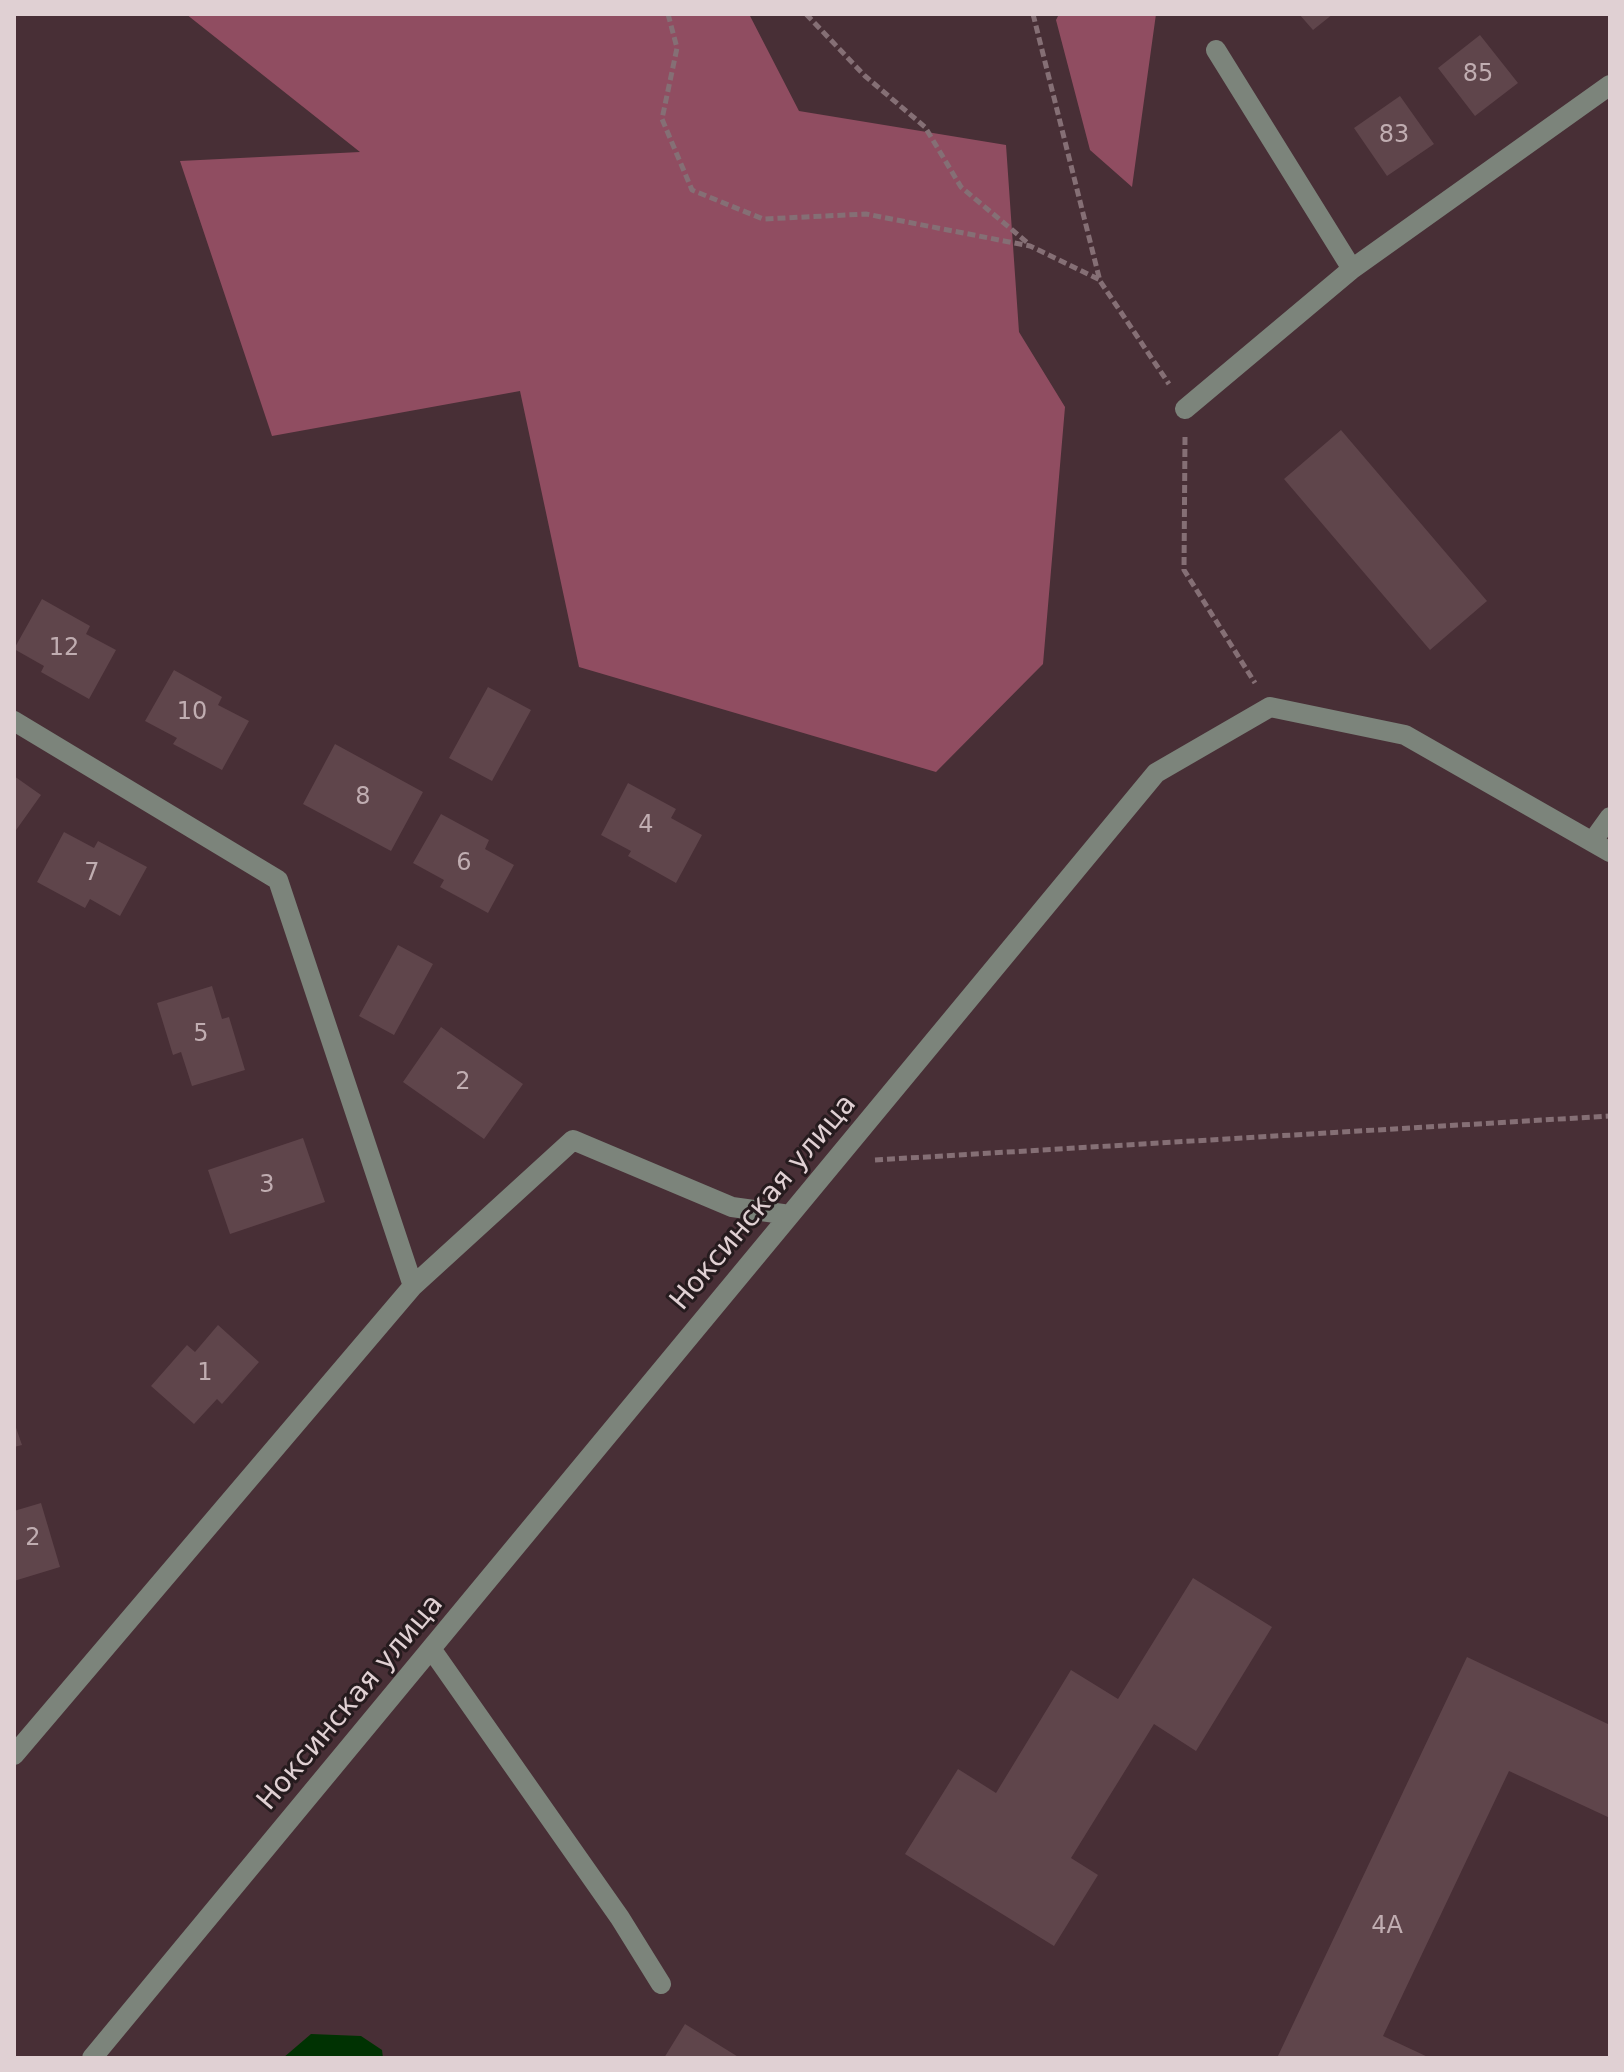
<!DOCTYPE html>
<html>
<head>
<meta charset="utf-8">
<style>
	body { margin:0 }
	#map { position:relative; width:1624px; height:2072px; overflow:hidden; background:#482f36; font-family:"DejaVu Sans",sans-serif }
	canvas { display:block }
	.frame { position:absolute; inset:0; border:16px solid #e0d0d3; pointer-events:none }
</style>
</head>
<body>
<div id="map">
<canvas width="1624" height="2072"></canvas>
<div class="frame"></div>
</div>
<script>
const g = document.querySelector('canvas').getContext('2d');
g.lineJoin = 'round';
function paint(path, color) { g.fillStyle = color; g.fill(path, 'evenodd'); }
const toPath = rows => new Path2D(rows.map(r => 'M' + r).join(''));
function trace(path, color, width, dash) { g.strokeStyle = color; g.lineWidth = width; g.lineCap = dash ? 'butt' : 'round'; g.setLineDash(dash || []); g.stroke(path); }
function drawText(font, color, halo, rows, align = 'center') {
  g.font = font + ' "DejaVu Sans",sans-serif'; g.lineWidth = 6; g.setLineDash([]); g.textBaseline = 'middle'; g.strokeStyle = halo; g.fillStyle = color; for (const [text, x, y, turn = 0] of rows) {
    g.save(); g.translate(x, y); g.rotate((+turn || 0) * Math.PI / 180); g.textAlign = isNaN(turn) ? turn : align; if (halo) g.strokeText(text, 0, 0); g.fillText(text, 0, 0); g.restore();
  }
}
paint(toPath([
	[186,14,749,14,799,111,1006,145,1019,332,1065,407,1043,664,936,772,579,667,520,391,272,436,180,161,360,152],
	[1059,14,1156,14,1132,187,1090,150,1056,20]
]), '#904d61');
paint(toPath([
	[311,2034,361,2036,382,2050,383,2058,283,2058]
]), '#003202');
paint(toPath([
	[1299,14,1333,14,1313,30],
	[1480,35,1518,83,1475,116,1438,68],
	[1400,96,1434,144,1387,176,1354,128],
	[1341,430,1487,601,1430,650,1284,479],
	[42,599,90,626,86,634,116,650,89,699,41,672,44,666,14,649],
	[174,670,222,697,218,705,249,721,222,770,173,744,177,738,145,721],
	[488,687,531,710,492,781,449,758],
	[335,744,423,792,391,851,303,804],
	[14,776,41,795,14,833],
	[628,783,676,809,671,818,702,835,676,883,628,856,631,851,601,835],
	[441,814,489,840,485,849,514,865,488,913,440,887,444,880,413,863],
	[64,832,94,848,98,841,147,867,120,916,90,899,85,908,37,882],
	[398,945,433,964,394,1035,359,1016],
	[212,986,222,1019,229,1017,245,1070,192,1086,181,1052,173,1055,157,1003],
	[441,1027,523,1084,484,1139,403,1082],
	[303,1138,325,1202,230,1234,208,1170],
	[218,1325,259,1362,222,1404,217,1399,194,1424,151,1386,187,1345,195,1352],
	[14,1422,22,1445,14,1447],
	[41,1503,60,1567,14,1581,14,1511],
	[1193,1578,1272,1627,1196,1751,1154,1724,1071,1858,1098,1875,1054,1946,905,1854,958,1769,996,1793,1071,1670,1118,1699],
	[1467,1657,1610,1725,1610,1818,1509,1771,1383,2036,1430,2058,1277,2058],
	[685,2024,740,2058,664,2058]
]), '#5f454b');
trace(toPath([
	[668,14,677,48,662,119,692,190,763,219,866,214,1030,246,1100,280],
	[806,14,865,76,925,127,961,187,1029,244],
	[1033,14,1100,281,1169,384],
	[1185,437,1184,570,1255,683],
	[875,1160,1610,1116]
]), '#856f75', 5, [8, 4]);
trace(toPath([
	[1216,50,1352,269],
	[1185,409,1352,269,1610,85],
	[14,721,278,880,413,1286,573,1140,732,1207,790,1215],
	[1592,842,1610,817],
	[432,1650,620,1918,661,1984],
	[14,1755,413,1286],
	[92,2058,1156,773,1270,707,1405,735,1610,852]
]), '#7c847b', 20);
drawText('24px', '#c0adb1', null, [
	["85",1478,75],
	["83",1394,136],
	["12",64,649],
	["10",192,713],
	["8",363,798],
	["4",646,826],
	["6",464,864],
	["7",92,874],
	["5",201,1035],
	["2",463,1083],
	["3",267,1186],
	["1",205,1374],
	["2",33,1539],
	["4А",1387,1927]
]);
drawText('28px', '#e0d0d3', '#261b1e', [
	["Ноксинская улица",764,1203,-50],
	["Ноксинская улица",351,1703,-50]
]);
</script>
</body>
</html>
